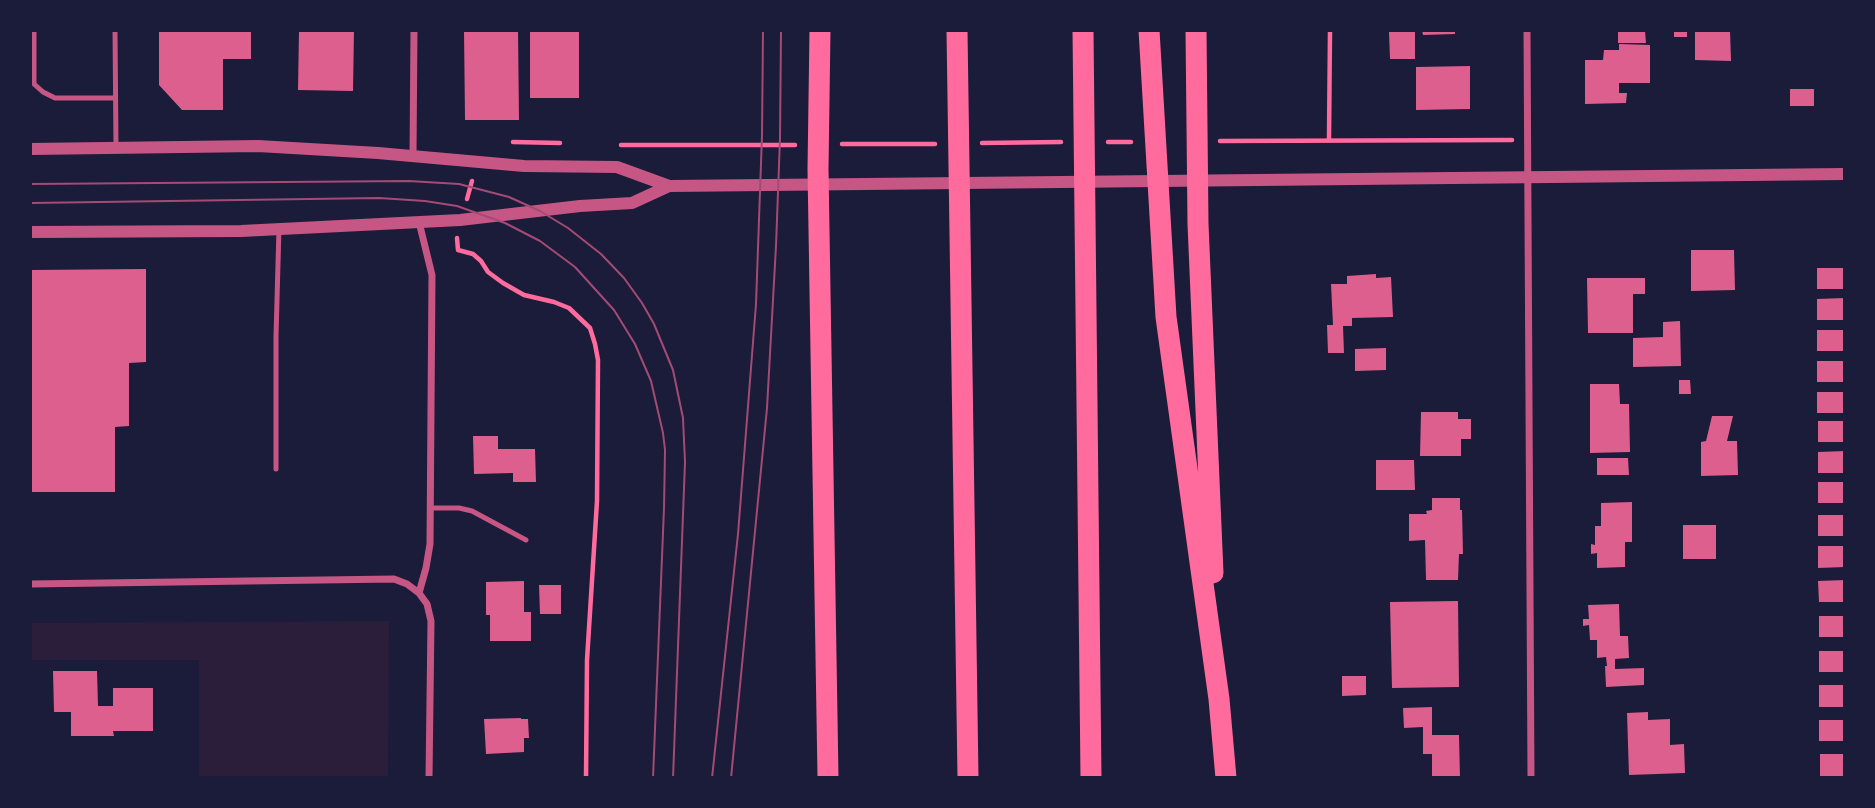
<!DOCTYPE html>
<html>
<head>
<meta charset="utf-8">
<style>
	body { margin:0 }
	#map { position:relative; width:1875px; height:808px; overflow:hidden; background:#1b1b3a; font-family:"Fira Sans",sans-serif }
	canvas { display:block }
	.frame { position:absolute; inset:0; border:32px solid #1b1b3a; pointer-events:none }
</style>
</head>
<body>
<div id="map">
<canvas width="1875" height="808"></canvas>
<div class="frame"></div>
</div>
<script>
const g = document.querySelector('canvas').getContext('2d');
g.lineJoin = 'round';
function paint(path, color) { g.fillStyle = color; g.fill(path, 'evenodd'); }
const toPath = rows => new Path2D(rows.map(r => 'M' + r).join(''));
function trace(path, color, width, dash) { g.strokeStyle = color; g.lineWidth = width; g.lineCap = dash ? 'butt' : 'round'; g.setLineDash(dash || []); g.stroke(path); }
paint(toPath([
	[389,621,388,778,199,778,199,660,30,660,30,623]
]), '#2a1e3b');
paint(toPath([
	[159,30,251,30,251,59,223,59,223,110,182,110,159,85],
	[299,30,354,30,353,91,298,90],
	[464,30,518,30,519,120,465,120],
	[530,30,579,30,579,98,530,98],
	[1422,30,1455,30,1455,34,1423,35],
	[1674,30,1687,30,1687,37,1674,37],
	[1695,30,1730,30,1731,61,1695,60],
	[1618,31,1645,31,1646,43,1618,43],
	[1389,32,1415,32,1415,59,1390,59],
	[1619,44,1650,45,1650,83,1619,83,1619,93,1627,93,1626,103,1585,104,1585,60,1603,60,1604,50,1619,50],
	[1470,66,1470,109,1416,110,1416,67],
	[1790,89,1814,89,1814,106,1790,106],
	[1691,250,1734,250,1735,290,1691,291],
	[1817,268,1845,268,1845,289,1817,289],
	[146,269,146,362,129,363,129,426,115,427,115,492,30,492,30,270],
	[1376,274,1376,278,1391,277,1393,317,1352,318,1352,326,1343,326,1344,353,1328,353,1327,325,1333,325,1331,284,1347,284,1347,276],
	[1587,278,1645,278,1645,294,1633,294,1633,333,1588,333],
	[1845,298,1845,320,1817,320,1817,299],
	[1680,321,1681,366,1633,367,1633,338,1663,337,1663,322],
	[1817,330,1845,330,1845,351,1817,351],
	[1386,348,1386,370,1355,371,1355,349],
	[1817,361,1845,361,1845,382,1817,382],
	[1679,380,1690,380,1691,394,1679,394],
	[1590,384,1619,384,1620,404,1629,404,1630,452,1590,453],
	[1817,392,1845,392,1845,413,1817,413],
	[1421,412,1458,412,1458,419,1471,419,1471,439,1461,439,1461,456,1420,456],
	[1712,416,1733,416,1727,441,1737,441,1738,475,1701,476,1701,442,1706,441],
	[1818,421,1845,421,1845,442,1818,442],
	[473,436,498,436,498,449,535,449,536,482,513,482,513,473,474,474],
	[1845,451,1845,473,1818,473,1818,452],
	[1597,458,1628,458,1629,475,1597,475],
	[1376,460,1414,460,1415,490,1376,490],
	[1818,482,1845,482,1845,503,1818,503],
	[1432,498,1460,498,1460,510,1462,510,1463,554,1459,554,1458,580,1426,580,1425,540,1409,541,1409,514,1427,514,1426,511,1432,510],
	[1632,502,1632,542,1625,542,1625,567,1597,568,1597,553,1591,554,1591,544,1595,545,1595,526,1601,526,1601,503],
	[1818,515,1845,515,1845,536,1818,536],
	[1683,525,1716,525,1716,559,1683,559],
	[1818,546,1845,546,1845,567,1818,568],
	[1845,580,1845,602,1819,602,1818,581],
	[524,581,524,612,531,612,531,641,490,641,490,615,486,615,486,582],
	[539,585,561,585,561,614,540,614],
	[1458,601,1459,687,1392,688,1390,602],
	[1619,604,1620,636,1628,636,1629,658,1615,659,1615,669,1644,668,1644,685,1606,687,1605,666,1607,666,1606,657,1597,658,1597,640,1590,640,1589,625,1583,626,1583,619,1589,619,1588,605],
	[1819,616,1845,616,1845,637,1819,637],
	[1819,651,1845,651,1845,672,1819,672],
	[53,671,97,671,98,706,113,706,113,688,153,688,153,731,113,731,114,736,71,736,71,712,54,712],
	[1342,676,1366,676,1366,695,1342,696],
	[1819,685,1845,685,1845,707,1819,707],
	[1432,707,1432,735,1459,735,1460,778,1432,778,1432,754,1423,754,1423,727,1404,728,1403,708],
	[1648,712,1648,720,1670,719,1670,745,1684,744,1685,773,1629,775,1627,713],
	[521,718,521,719,528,719,529,738,524,738,524,752,486,754,484,719],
	[1819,720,1845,720,1845,741,1819,741],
	[1820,754,1845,754,1845,776,1820,776]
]), '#dd5f8e');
trace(toPath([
	[1329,139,1330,30],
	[1220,141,1512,140],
	[513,142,560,143],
	[1108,142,1131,142],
	[982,143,1061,142],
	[842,144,935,144],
	[621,145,795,145],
	[467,199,472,181],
	[457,238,458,250,473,254,481,261,488,272,503,283,524,295,554,302,569,308,590,328,595,344,598,360,597,501,587,660,586,778]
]), '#ff6b9d', 4.5);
trace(toPath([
	[34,30,34,84,43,92,55,98,115,98],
	[115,30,116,148],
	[276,469,276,336,279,228],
	[430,508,459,508,472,511,526,540]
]), '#c65784', 5);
trace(toPath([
	[1527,30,1531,778],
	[413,155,414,30],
	[419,222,432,275,430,544,426,568,419,593],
	[30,584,394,579,407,584,419,593,427,604,431,621,429,778]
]), '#c65784', 7);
trace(toPath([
	[30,149,258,146,378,153,524,166,617,167,669,186,1845,174],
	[30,232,241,231,460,220,580,206,632,203,669,186]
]), '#c65784', 12);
trace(toPath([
	[820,30,818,169,828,778],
	[957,30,968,778],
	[1083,30,1091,778],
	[1149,30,1166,317,1219,699,1226,778],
	[1196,30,1198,224,1213,573]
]), '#ff6b9d', 21);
trace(toPath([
	[30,184,409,181,459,184,509,197,540,211,568,228,601,254,624,278,642,303,654,324,673,370,683,418,685,462,673,778],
	[30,203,379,198,425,201,457,206,505,223,540,241,575,267,614,310,635,344,651,381,663,433,665,450,664,508,653,778],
	[712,778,738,534,756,304,762,135,763,30],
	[731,778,767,408,776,246,780,138,781,30]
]), '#a44b75', 2);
</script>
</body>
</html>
